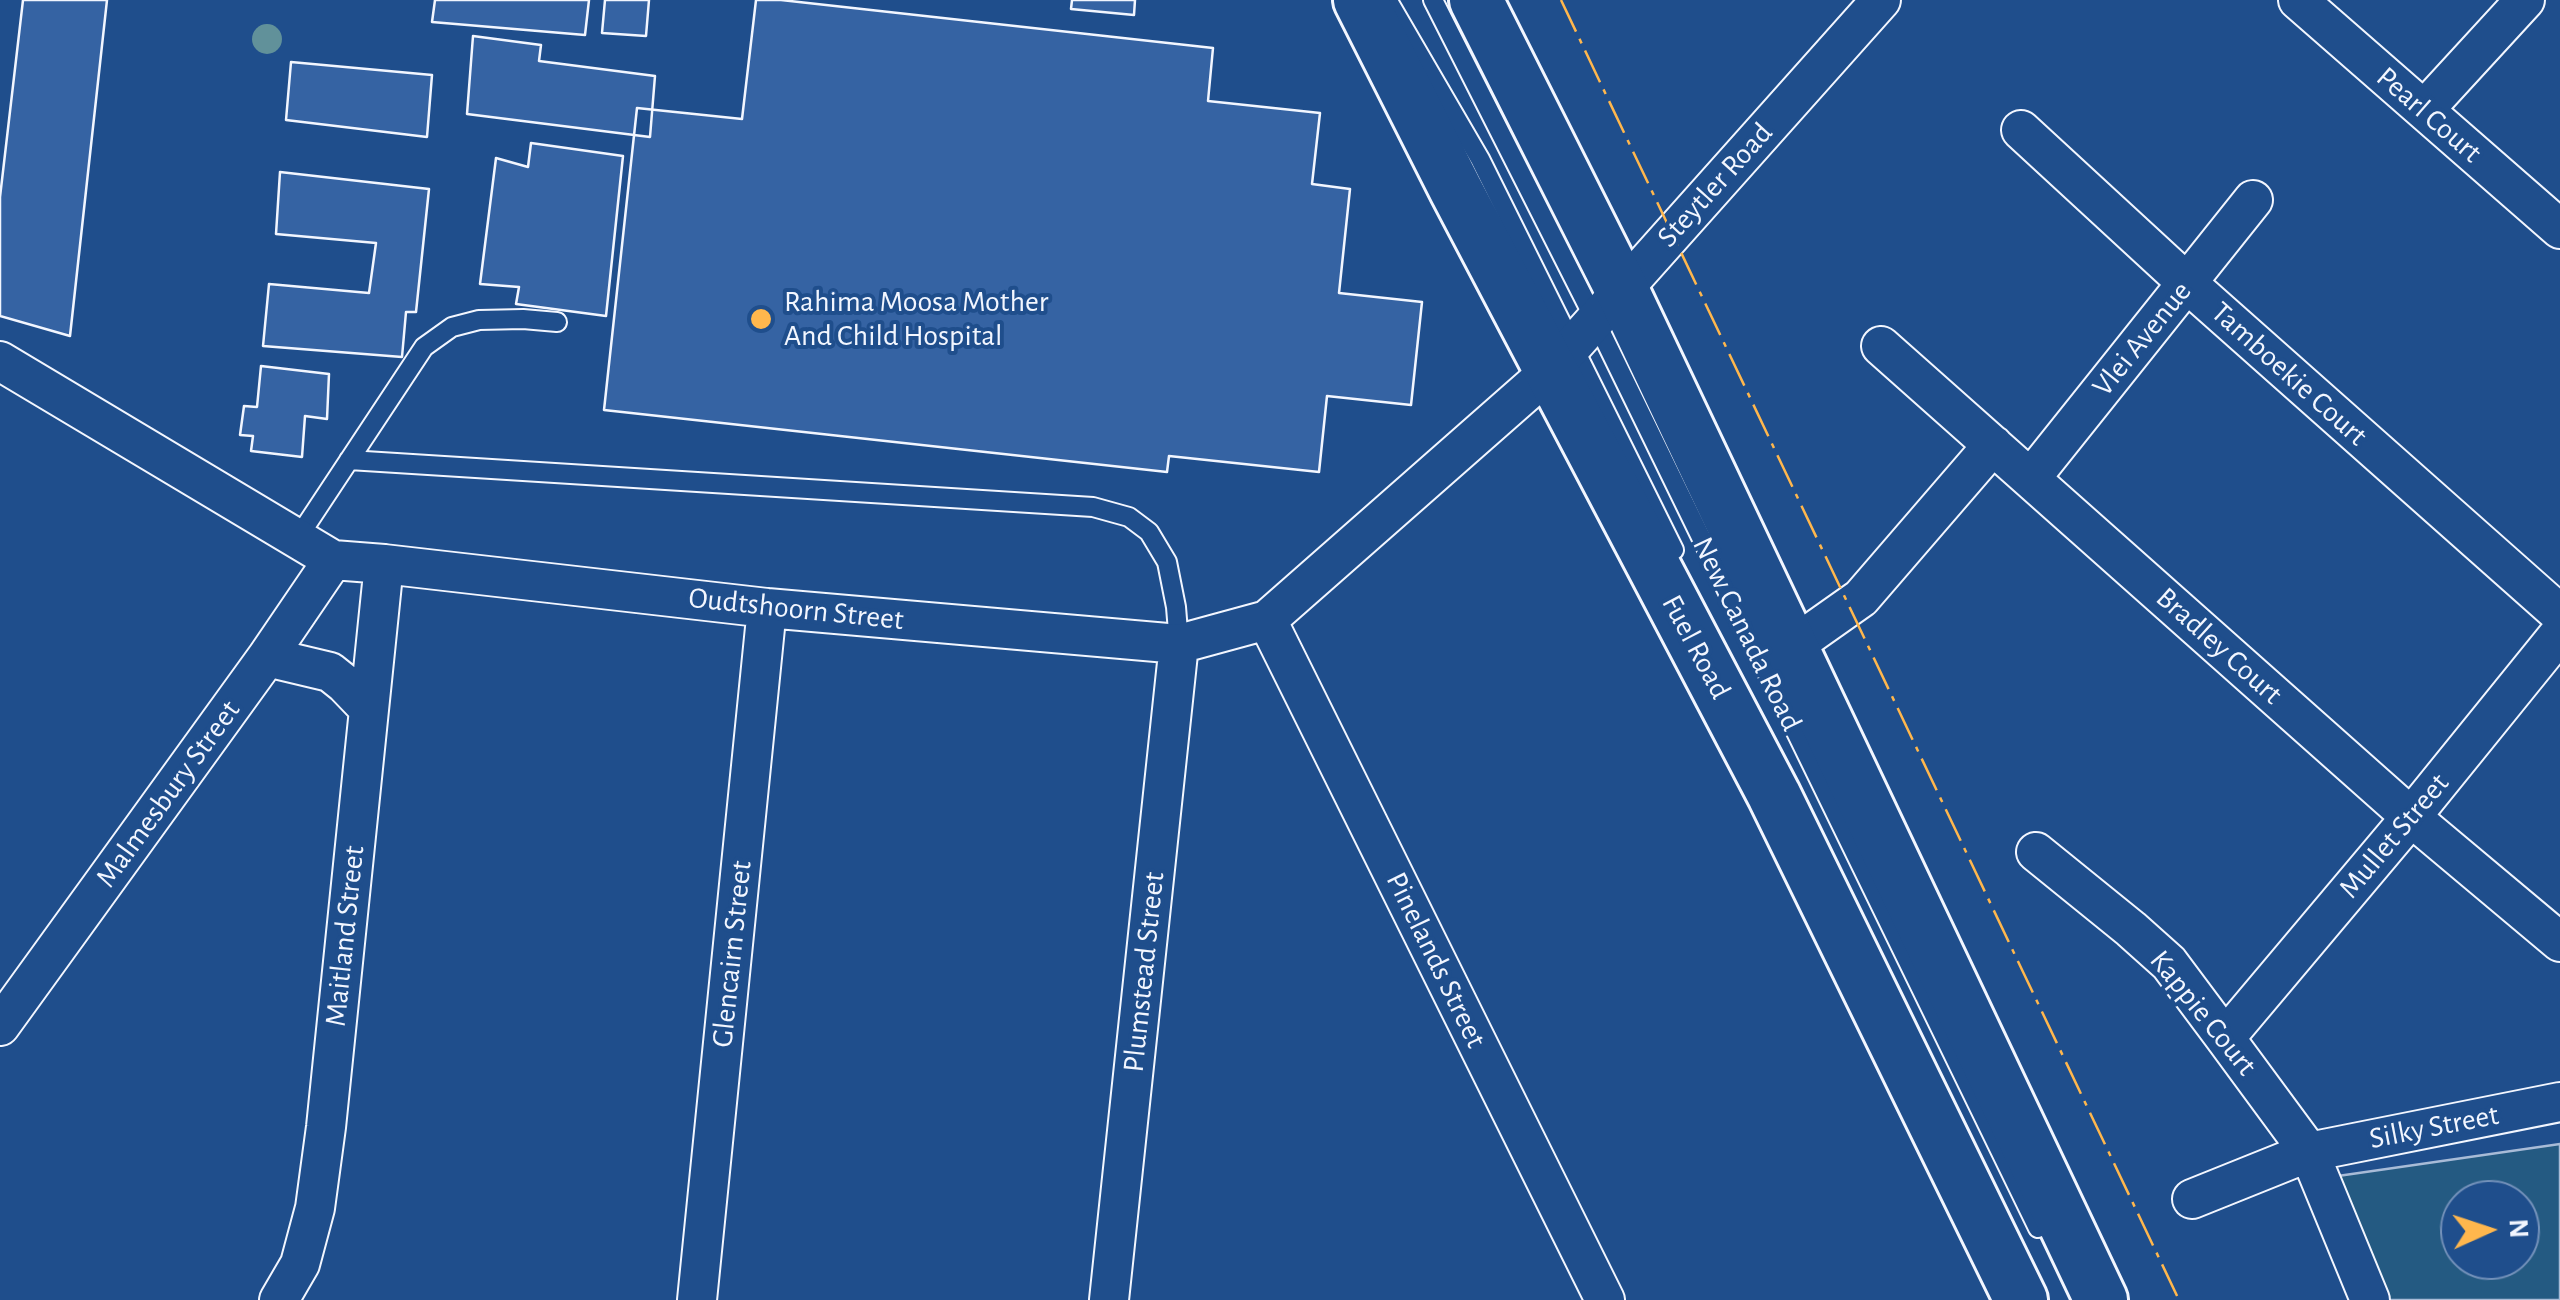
<!DOCTYPE html>
<html>
<head>
<meta charset="utf-8">
<style>
	body { margin:0 }
	#map { position:relative; width:2560px; height:1300px; overflow:hidden; background:#1f4e8c; font-family:"Alegreya Sans",sans-serif }
	canvas { display:block }
	.north { position:absolute; left:2440px; top:1180px; width:100px; height:100px; box-sizing:border-box; background:#1f4e8c; border:2px solid #7391ba; border-radius:50%; rotate:87deg; font-size:28px; font-weight:700; line-height:40px; text-align:center; color:#f2f6ff }
	.north::after { content:''; display:block; margin:auto; width:35px; height:45px; background:#ffb74d; clip-path:polygon(50% 0,100% 100%,50% 72%,0 100%) }
</style>
</head>
<body>
<div id="map">
<canvas width="2560" height="1300"></canvas>
<div class="north">N</div>
</div>
<script>
const g = document.querySelector('canvas').getContext('2d');
g.lineJoin = 'round';
function paint(path, color) { g.fillStyle = color; g.fill(path, 'evenodd'); }
const toPath = rows => new Path2D(rows.map(r => 'M' + r).join(''));
function trace(path, color, width, dash) { g.strokeStyle = color; g.lineWidth = width; g.lineCap = dash ? 'butt' : 'round'; g.setLineDash(dash || []); g.stroke(path); }
function drawText(font, color, halo, rows, align = 'center') {
  g.font = font + ' "Alegreya Sans",sans-serif'; g.lineWidth = 8; g.setLineDash([]); g.textBaseline = 'middle'; g.strokeStyle = halo; g.fillStyle = color; for (const [text, x, y, turn = 0] of rows) {
    g.save(); g.translate(x, y); g.rotate((+turn || 0) * Math.PI / 180); g.textAlign = isNaN(turn) ? turn : align; if (halo) g.strokeText(text, 0, 0); g.fillText(text, 0, 0); g.restore();
  }
}
const green = toPath([
	[2560,1144,2560,1300,2377,1300,2324,1178,2560,1144],
	[2460,1200,2520,1200,2520,1260,2460,1260,2460,1200]
]);
paint(green, '#245a82');
trace(green, '#a8bbd7', 2.5);
const building = toPath([
	[23,0,107,0,70,336,0,316,0,197,23,0],
	[435,0,589,0,585,35,432,22,435,0],
	[605,0,649,0,646,36,602,33,605,0],
	[756,0,781,0,1213,48,1208,101,1320,113,1312,184,1350,189,1339,293,1422,302,1411,405,1327,396,1319,472,1169,456,1167,472,604,410,637,108,742,119,756,0],
	[1072,0,1135,0,1134,15,1071,9,1072,0],
	[473,36,541,45,539,61,655,76,650,137,467,114,473,36],
	[291,62,432,75,427,137,286,120,291,62],
	[531,143,623,156,606,316,516,304,519,287,480,284,496,158,528,167,531,143],
	[280,172,429,189,416,312,406,312,402,357,263,346,269,284,369,293,376,243,276,234,280,172],
	[261,366,329,374,327,419,305,416,302,457,251,451,253,436,240,435,244,406,257,407,261,366]
]);
paint(building, '#3563a3');
trace(building, '#f2f6ff', 2.5);
const service = toPath([
	[1433,0,1596,322,2038,1228],
	[1388,1,1480,159,1674,550],
	[349,460,1093,507,1129,517,1149,532,1167,562,1176,607,1179,644],
	[297,539,424,347,452,327,479,320,523,319,557,322]
]);
const minor = toPath([
	[2298,0,2560,229],
	[2424,110,2525,0],
	[2021,130,2187,283,2560,614],
	[1881,346,2411,817,2560,942],
	[0,361,333,560,384,564,767,608,1179,644,1267,620,1550,371,1881,0],
	[2031,478,2253,200],
	[1267,620,1605,1300],
	[1793,646,1861,598,1993,445],
	[267,657,330,672,345,684,369,709],
	[2036,852,2131,929,2169,963,2225,1038,2309,1152,2370,1300],
	[0,1026,267,657,333,560],
	[2225,1038,2411,817,2560,633],
	[2192,1199,2309,1152,2560,1102],
	[279,1300,300,1264,315,1208,326,1127,384,564],
	[697,1300,767,608],
	[1109,1300,1179,644]
]);
const secondary = toPath([
	[1360,0,1456,190,1774,795,2021,1300],
	[1476,0,1622,290,2101,1300]
]);
trace(service, '#f2f6ff', 22);
trace(minor, '#f2f6ff', 42);
trace(secondary, '#f2f6ff', 58);
trace(service, '#1f4e8c', 18);
trace(minor, '#1f4e8c', 38);
trace(secondary, '#1f4e8c', 52);
trace(toPath([
	[1561,0,2179,1300]
]), '#ffb74d', 2.5, [35, 8, 5, 8]);
g.fillStyle = '#61919a';
for (const [x, y] of [
	[267,39]
]) { g.beginPath(); g.arc(x, y, 15, 0, 2 * Math.PI); g.fill(); }
for (const [x, y, r, color] of [
	[761,319,12,"#ffb74d"]
]) { const dot = new Path2D(); dot.arc(x, y, r, 0, 2 * Math.PI); g.fillStyle = color; g.fill(dot); trace(dot, '#1f4e8c', 4); }
drawText('30px', '#f2f6ff', '#1f4e8c', [
	["Pearl Court",2429,115,41],
	["Steytler Road",1715,185,-48],
	["Vlei Avenue",2142,339,-51],
	["Tamboekie Court",2289,374,42],
	["Oudtshoorn Street",796,609,6],
	["New Canada Road",1747,634,64],
	["Bradley Court",2219,646,42],
	["Fuel Road",1696,647,62],
	["Malmesbury Street",168,794,-54],
	["Mullet Street",2394,836,-50],
	["Maitland Street",345,936,-84],
	["Glencairn Street",732,954,-84],
	["Pinelands Street",1436,960,64],
	["Plumstead Street",1144,972,-84],
	["Kappie Court",2203,1013,51],
	["Silky Street",2434,1127,-11]
]);
drawText('30px', '#f2f6ff', '#1f4e8c', [
	["Rahima Moosa Mother",784,302],
	["And Child Hospital",784,336]
], 'left');
</script>
</body>
</html>
